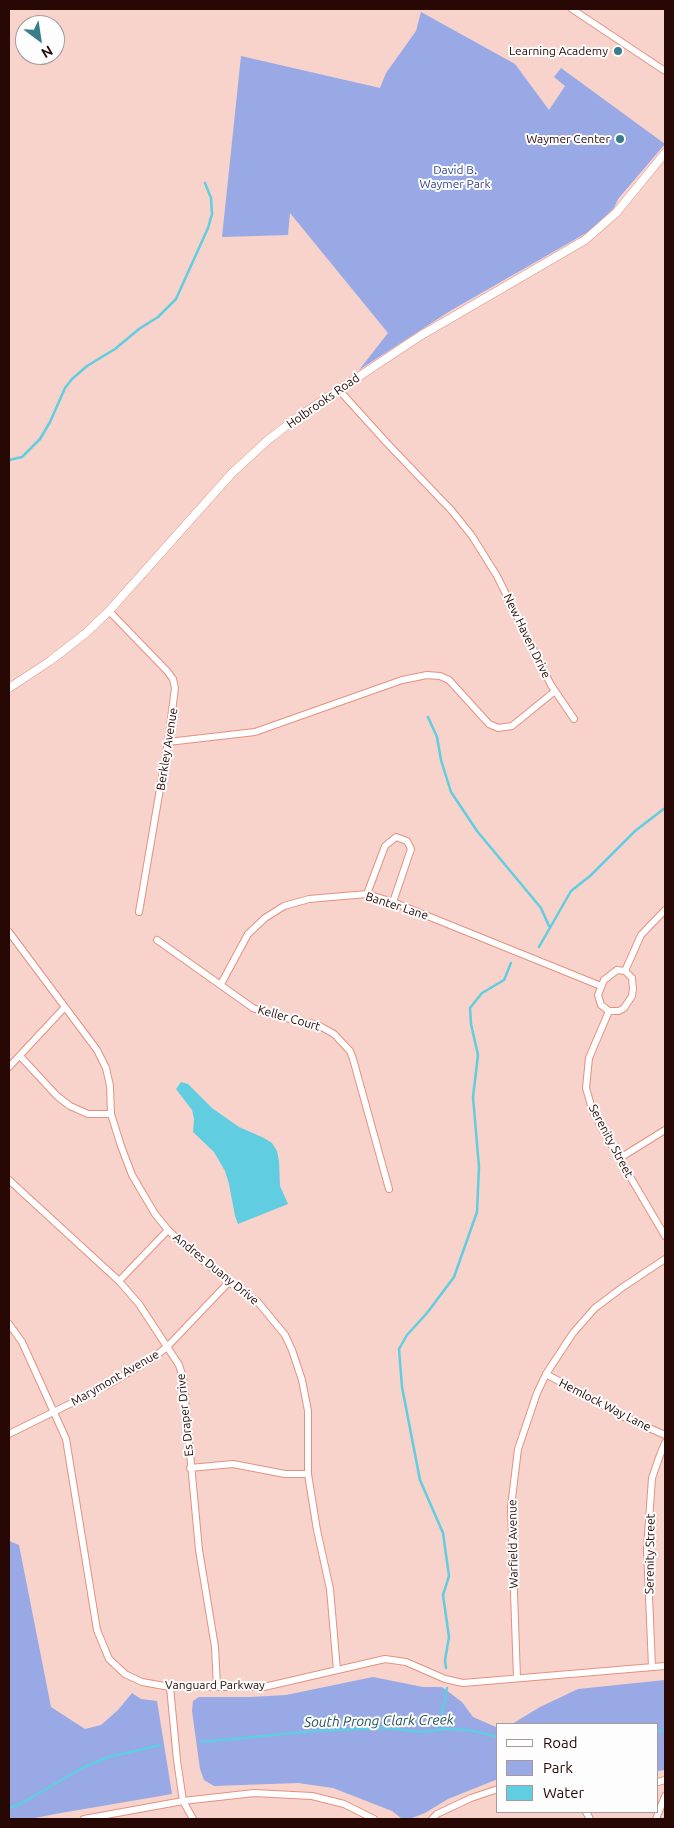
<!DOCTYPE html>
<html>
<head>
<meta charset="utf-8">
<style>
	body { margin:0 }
	#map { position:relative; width:674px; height:1828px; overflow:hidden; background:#f7d3cb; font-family:Ubuntu,sans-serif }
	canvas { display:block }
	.frame { position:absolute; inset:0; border:10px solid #270805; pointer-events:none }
	.legend { position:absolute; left:496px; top:1723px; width:162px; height:90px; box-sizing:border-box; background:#fdfdfd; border:1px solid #a79b9a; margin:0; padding:6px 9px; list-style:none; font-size:15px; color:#270805 }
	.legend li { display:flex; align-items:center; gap:10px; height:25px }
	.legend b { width:25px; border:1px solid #a79b9a }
	.north { position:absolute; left:15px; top:15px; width:50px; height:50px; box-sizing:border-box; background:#fdfdfd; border:1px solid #a79b9a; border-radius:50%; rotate:149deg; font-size:14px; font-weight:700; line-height:20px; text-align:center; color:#270805 }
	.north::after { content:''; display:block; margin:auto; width:18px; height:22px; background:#377d8a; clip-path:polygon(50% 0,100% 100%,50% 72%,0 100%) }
</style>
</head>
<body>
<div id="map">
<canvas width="674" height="1828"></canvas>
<div class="frame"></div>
<ul class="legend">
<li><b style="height:6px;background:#fff"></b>Road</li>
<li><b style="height:14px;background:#98a9e5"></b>Park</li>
<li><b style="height:14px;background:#61cde1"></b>Water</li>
</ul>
<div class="north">N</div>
</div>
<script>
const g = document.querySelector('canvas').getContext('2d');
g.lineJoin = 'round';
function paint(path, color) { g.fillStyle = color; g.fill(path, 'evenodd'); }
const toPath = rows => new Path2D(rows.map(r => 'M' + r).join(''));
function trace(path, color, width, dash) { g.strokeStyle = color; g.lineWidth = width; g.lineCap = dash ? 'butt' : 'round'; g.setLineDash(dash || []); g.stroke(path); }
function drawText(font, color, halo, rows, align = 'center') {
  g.font = font + ' Ubuntu,sans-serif'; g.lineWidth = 4; g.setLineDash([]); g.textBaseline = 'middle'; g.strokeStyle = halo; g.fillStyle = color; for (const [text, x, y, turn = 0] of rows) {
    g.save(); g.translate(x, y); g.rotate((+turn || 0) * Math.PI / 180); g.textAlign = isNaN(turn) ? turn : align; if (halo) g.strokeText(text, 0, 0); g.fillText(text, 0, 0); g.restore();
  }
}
paint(toPath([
	[421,12,515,64,549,110,565,86,554,77,561,68,665,144,618,199,614,208,588,232,450,311,359,370,388,333,290,213,288,235,222,237,241,56,380,88,386,73,416,31],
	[9,1541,19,1545,51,1707,85,1729,101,1725,118,1710,132,1693,141,1699,157,1701,172,1794,55,1814,30,1819,9,1819],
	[373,1677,423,1687,442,1687,462,1702,473,1717,498,1728,498,1779,448,1799,425,1813,412,1818,401,1818,392,1811,333,1788,298,1783,214,1786,204,1780,200,1769,192,1711,193,1701,199,1697,250,1697,286,1695],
	[665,1680,665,1770,658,1771,658,1724,512,1724,540,1707,578,1689]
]), '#98a9e5');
paint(toPath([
	[181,1082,188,1084,212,1108,239,1127,264,1138,272,1143,277,1151,279,1161,280,1186,288,1204,238,1224,235,1216,229,1184,225,1171,214,1152,193,1132,194,1119,192,1110,176,1089]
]), '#61cde1');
trace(toPath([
	[9,460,22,457,40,439,50,422,65,388,72,379,87,366,115,349,139,329,158,317,176,299,208,228,212,214,211,198,205,183],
	[428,717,437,737,441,760,451,792,477,831,541,908,549,926],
	[539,947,571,891,590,876,635,831,665,808],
	[446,1668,445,1660,449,1637,443,1595,449,1576,443,1533,420,1480,402,1387,399,1349,407,1335,427,1313,454,1277,477,1212,479,1167,473,1097,478,1055,471,1024,470,1008,482,993,504,980,511,963],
	[439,1730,447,1688],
	[658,1731,665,1730],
	[201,1742,315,1731,386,1728,422,1732,448,1729,469,1730,498,1737],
	[9,1808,20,1804,84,1767,109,1757,160,1745]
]), '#61cde1', 2.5);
const minor = toPath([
	[572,9,665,71],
	[339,390,386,442,452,511,472,536,497,576,551,685,574,719],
	[109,611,167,671,173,679,175,688,168,742,139,912],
	[168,742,255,732,402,680,427,675,440,676,449,680,489,724,498,728,512,726,555,691],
	[367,894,385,846,396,837,407,841,411,849,393,902],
	[9,932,97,1050,106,1068,110,1086,111,1114,121,1146,132,1175,155,1214,168,1230,187,1248,229,1282,257,1301,285,1335,292,1350,302,1380,308,1411,308,1474,317,1530,330,1589,337,1670],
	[157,940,253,1008,268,1014,318,1025,334,1034,350,1051,353,1059,389,1189],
	[617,970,625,971,632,978,633,989,632,996,624,1008,619,1011,609,1011,601,1005,598,995,604,980,617,970],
	[625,971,641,935,665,910],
	[221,984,248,934,265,918,284,906,309,899,367,894,393,902,601,986],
	[609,1011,589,1058,586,1088,592,1109,602,1129,665,1236],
	[20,1056,57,1096,70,1106,88,1114,111,1114],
	[9,1067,65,1007],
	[620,1158,665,1130],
	[9,1180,119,1281,139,1304,179,1365,183,1378,185,1399,199,1550,215,1647,217,1686],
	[119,1281,168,1230],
	[9,1324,22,1342,66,1439,97,1630,109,1659,125,1674,142,1682,170,1687,264,1687,385,1659,406,1662,445,1679,463,1683,665,1666],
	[546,1374,624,1417,665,1435],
	[9,1434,106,1386,150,1360,167,1347,229,1282],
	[190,1468,233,1464,285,1474,308,1474],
	[652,1667,647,1549,652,1478,660,1455,665,1443],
	[517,1678,511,1507,518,1449,537,1393,546,1374,573,1333,595,1308,623,1287,665,1259],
	[170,1687,177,1760,183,1801,193,1819],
	[658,1782,665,1780],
	[586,1812,590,1819],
	[84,1819,183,1801,254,1793,312,1796,344,1804,374,1819],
	[432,1819,437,1814,471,1798,498,1789],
	[656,1819,665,1796]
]);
const tertiary = toPath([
	[9,688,50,661,86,633,109,611,232,473,268,440,298,417,420,336,585,240,616,213,665,153]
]);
trace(minor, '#e59180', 8);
trace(tertiary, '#e59180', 9);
trace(minor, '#fff', 6);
trace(tertiary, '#fff', 8);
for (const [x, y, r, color] of [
	[618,51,5,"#377d8a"],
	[620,139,5,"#377d8a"]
]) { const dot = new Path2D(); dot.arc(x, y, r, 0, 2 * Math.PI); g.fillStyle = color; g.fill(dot); trace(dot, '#fdfdfd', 2); }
drawText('12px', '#270805', '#fdfdfd', [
	["Learning Academy",608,51],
	["Waymer Center",610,139]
], 'right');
drawText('12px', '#364595', '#fdfdfd', [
	["David B.",455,170],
	["Waymer Park",455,184]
]);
drawText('12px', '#270805', '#fdfdfd', [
	["Holbrooks Road",323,401,-35],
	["New Haven Drive",527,636,64],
	["Berkley Avenue",167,749,-81],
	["Banter Lane",397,906,18],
	["Keller Court",289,1018,16],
	["Serenity Street",611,1141,62],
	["Andres Duany Drive",216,1269,39],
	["Marymont Avenue",115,1378,-30],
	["Hemlock Way Lane",605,1405,27],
	["Es Draper Drive",185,1415,-96],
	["Warfield Avenue",513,1544,-91],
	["Serenity Street",650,1554,-89],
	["Vanguard Parkway",215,1685]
]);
drawText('italic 14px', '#24535c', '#fdfdfd', [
	["South Prong Clark Creek",379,1721,-1]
]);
</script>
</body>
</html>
